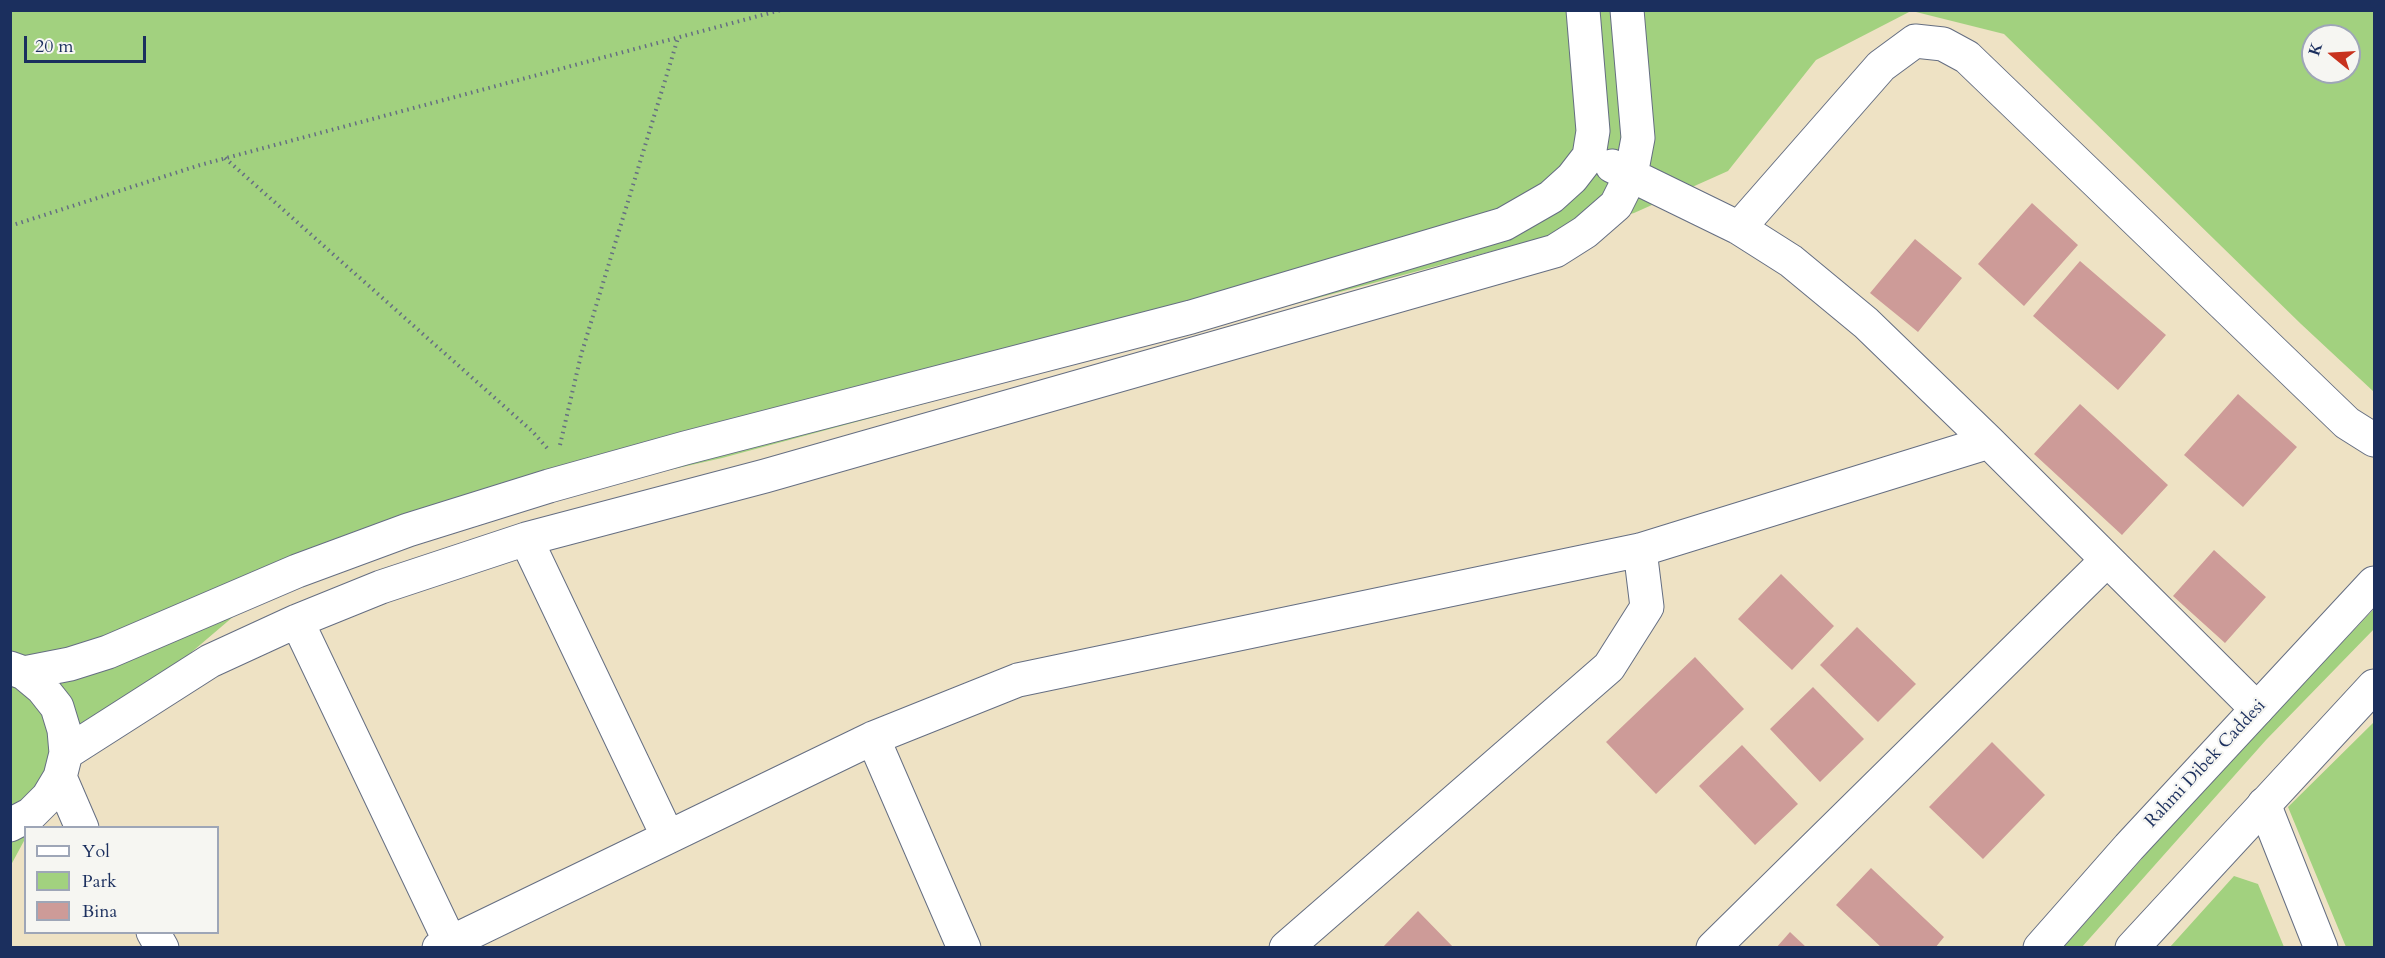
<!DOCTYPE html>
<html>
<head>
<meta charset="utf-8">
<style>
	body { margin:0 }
	#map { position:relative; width:2385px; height:958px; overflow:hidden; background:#eee2c4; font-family:Cardo,serif }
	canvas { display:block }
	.frame { position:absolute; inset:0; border:12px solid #1b2f5e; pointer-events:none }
	.legend { position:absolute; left:24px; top:826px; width:195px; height:108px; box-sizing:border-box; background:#f6f6f2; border:2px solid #9ea6b7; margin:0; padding:8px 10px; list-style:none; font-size:18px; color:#1b2f5e }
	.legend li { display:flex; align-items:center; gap:12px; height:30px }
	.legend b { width:30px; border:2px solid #9ea6b7 }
	.north { position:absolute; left:2301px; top:24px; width:60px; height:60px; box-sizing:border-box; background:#f6f6f2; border:2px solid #9ea6b7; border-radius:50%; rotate:288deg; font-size:16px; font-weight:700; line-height:24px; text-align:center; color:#1b2f5e }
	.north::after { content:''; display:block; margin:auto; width:21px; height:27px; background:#c8321e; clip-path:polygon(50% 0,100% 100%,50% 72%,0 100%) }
	.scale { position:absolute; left:24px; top:36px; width:122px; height:27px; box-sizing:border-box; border:3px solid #1b2f5e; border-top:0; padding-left:8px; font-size:18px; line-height:21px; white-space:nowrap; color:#1b2f5e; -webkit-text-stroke:4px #f6f6f2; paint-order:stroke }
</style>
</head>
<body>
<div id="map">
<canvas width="2385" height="958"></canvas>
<div class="frame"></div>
<ul class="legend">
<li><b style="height:8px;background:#fff"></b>Yol</li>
<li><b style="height:16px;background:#a2d17f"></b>Park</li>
<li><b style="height:16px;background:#cd9b98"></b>Bina</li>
</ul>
<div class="north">K</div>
<div class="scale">20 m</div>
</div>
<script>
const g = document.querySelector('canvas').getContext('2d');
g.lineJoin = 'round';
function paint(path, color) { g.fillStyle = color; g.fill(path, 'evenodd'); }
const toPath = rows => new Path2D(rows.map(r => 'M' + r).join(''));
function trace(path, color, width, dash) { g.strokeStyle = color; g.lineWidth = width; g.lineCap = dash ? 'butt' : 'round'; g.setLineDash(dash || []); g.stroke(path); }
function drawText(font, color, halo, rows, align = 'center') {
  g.font = font + ' Cardo,serif'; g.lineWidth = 4.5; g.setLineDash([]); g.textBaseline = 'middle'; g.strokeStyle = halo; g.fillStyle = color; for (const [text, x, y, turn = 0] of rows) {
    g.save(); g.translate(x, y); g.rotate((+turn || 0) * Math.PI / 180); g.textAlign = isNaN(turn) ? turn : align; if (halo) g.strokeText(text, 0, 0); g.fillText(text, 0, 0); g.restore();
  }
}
paint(toPath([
	[11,11,1911,11,1816,60,1728,171,1634,213,722,458,515,505,288,570,79,748,26,828,25,839,11,865],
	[1912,11,2374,11,2374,392,2301,324,2004,34],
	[2313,36,2349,36,2349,72,2313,72],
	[2374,609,2374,629,2266,740,2082,947,2063,948,2223,767],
	[2374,722,2374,947,2346,947,2288,807],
	[2234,876,2258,884,2284,947,2170,947]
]), '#a2d17f');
paint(toPath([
	[2032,203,2078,245,2024,306,1978,264],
	[1915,239,1962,278,1918,332,1870,293],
	[2080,261,2166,335,2118,390,2033,316],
	[2238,394,2297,447,2243,507,2184,455],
	[2080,404,2168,485,2122,535,2034,454],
	[2214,550,2266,597,2225,643,2173,596],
	[1781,574,1834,626,1792,670,1738,619],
	[1857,627,1916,684,1878,722,1820,665],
	[1695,657,1744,709,1656,794,1606,742],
	[1813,687,1864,739,1820,782,1770,729],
	[1992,742,2045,795,1983,859,1929,807],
	[1742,745,1798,804,1755,845,1699,786],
	[1871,868,1944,937,1935,948,1882,948,1836,905],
	[1418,911,1454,948,1382,948],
	[1790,932,1807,948,1776,948]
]), '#cd9b98');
const minor = toPath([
	[1612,166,1739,228,1791,261,1866,323,1989,442,2257,709],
	[1739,228,1881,66,1915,41,1943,44,1967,57,2347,423,2374,440],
	[526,539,668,837],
	[297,621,450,942],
	[10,668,24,673,42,688,57,707,64,730,66,753,60,777,48,797,31,814,10,825],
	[24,673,70,664,108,652,297,571,408,530,549,486,685,448,1191,317,1504,224,1551,197,1572,178,1589,156,1593,131,1583,10],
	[873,738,964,948],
	[66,753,210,661,297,621,381,587,526,539,765,476,1555,251,1585,232,1616,205,1631,175,1638,138,1627,10],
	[60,777,82,828],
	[2264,804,2321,948],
	[153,932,162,948],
	[439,948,873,738,1018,680,1640,550,1989,442],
	[1286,948,1609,667,1647,607,1640,550],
	[1713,948,2106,561]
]);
const primary = toPath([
	[2040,948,2129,847,2374,583],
	[2132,948,2374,686]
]);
trace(minor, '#656e82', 35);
trace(primary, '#656e82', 35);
trace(toPath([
	[225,158,532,431,547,448],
	[10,226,200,165,781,10],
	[560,445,581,355,678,38]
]), '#656e82', 4, [1.5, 4.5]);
trace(minor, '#fff', 33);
trace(primary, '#fff', 33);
drawText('18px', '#1b2f5e', '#f6f6f2', [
	["Rahmi Dibek Caddesi",2206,764,-47]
]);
</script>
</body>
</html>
